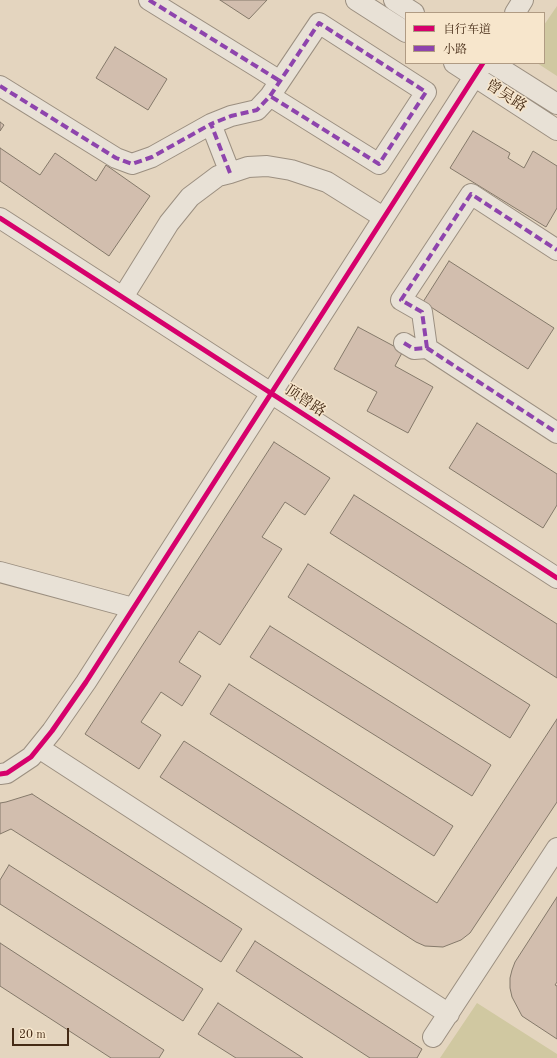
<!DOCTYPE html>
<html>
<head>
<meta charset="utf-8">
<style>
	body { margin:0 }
	#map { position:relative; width:557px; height:1058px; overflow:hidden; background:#e4d5bf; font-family:"Old Standard TT","Noto Serif SC",serif }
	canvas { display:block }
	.legend { position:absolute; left:405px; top:12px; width:140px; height:52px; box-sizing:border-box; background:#f7e6cc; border:1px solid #b09b83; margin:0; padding:5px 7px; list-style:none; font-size:12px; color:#452b16 }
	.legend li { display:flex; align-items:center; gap:8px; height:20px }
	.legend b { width:20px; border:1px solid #b09b83 }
	.scale { position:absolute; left:12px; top:1028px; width:57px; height:18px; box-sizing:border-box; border:2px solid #452b16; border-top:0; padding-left:5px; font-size:12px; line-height:14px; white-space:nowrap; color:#452b16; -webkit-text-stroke:3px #f7e6cc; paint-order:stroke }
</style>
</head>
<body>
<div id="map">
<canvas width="557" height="1058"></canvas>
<ul class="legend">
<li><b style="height:5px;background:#d6006c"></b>自行车道</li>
<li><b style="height:5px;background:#8e44ad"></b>小路</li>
</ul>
<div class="scale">20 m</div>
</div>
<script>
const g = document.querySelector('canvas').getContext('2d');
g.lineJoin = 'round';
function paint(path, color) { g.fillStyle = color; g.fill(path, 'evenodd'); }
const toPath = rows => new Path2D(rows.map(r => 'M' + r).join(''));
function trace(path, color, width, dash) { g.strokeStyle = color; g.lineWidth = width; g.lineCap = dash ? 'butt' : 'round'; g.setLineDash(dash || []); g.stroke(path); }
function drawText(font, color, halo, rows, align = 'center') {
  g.font = font + ' "Old Standard TT","Noto Serif SC",serif'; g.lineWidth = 3; g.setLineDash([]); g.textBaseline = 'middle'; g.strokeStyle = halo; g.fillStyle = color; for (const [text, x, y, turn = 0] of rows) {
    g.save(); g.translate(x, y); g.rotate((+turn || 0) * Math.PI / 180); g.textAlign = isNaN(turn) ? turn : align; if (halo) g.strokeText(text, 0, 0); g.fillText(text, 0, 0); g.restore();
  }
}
paint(toPath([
	[557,6,557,76,537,63,544,63,544,25],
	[477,1003,557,1054,557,1058,440,1058]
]), '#d0c8a1');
const building = toPath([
	[220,0,267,0,249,19,220,0],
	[115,47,167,79,148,110,96,78,115,47],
	[0,122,4,125,0,131,0,122],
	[473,131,510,153,508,158,524,168,533,151,557,166,557,208,546,227,450,168,473,131],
	[0,148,40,175,55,153,96,181,106,165,150,196,109,256,0,181,0,148],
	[449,261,554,328,528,369,423,302,449,261],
	[358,327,403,351,395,366,433,387,408,433,367,411,377,392,334,369,358,327],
	[477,423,557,474,557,505,543,528,449,468,477,423],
	[274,442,330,478,305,515,285,502,262,537,282,549,220,645,199,631,179,662,201,676,182,706,161,692,141,722,161,735,139,769,85,734,274,442],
	[354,495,557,624,557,678,330,533,354,495],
	[308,564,530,705,510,738,288,597,308,564],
	[270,626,491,765,472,796,250,657,270,626],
	[229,684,453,826,434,856,210,714,229,684],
	[557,719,557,802,470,933,461,940,443,947,425,946,416,942,160,777,184,741,437,903,557,719],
	[32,794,242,929,221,962,11,829,0,834,0,803,6,802,32,794],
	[9,865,203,989,183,1021,0,904,0,880,9,865],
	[557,897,557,982,555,985,557,986,557,1039,522,1016,512,997,510,988,510,978,512,970,515,962,557,897],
	[255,941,422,1049,417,1058,370,1058,236,971,255,941],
	[0,943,164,1050,159,1058,111,1058,0,986,0,943],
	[218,1003,303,1058,236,1058,198,1034,218,1003]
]);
paint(building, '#d2beae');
trace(building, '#84796a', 1);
const minor = toPath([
	[149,0,280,81],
	[356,0,406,32],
	[394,0,414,13],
	[515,13,523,0],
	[454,63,557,130],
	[492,63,557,104],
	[0,86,116,158,132,164,152,157,211,124],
	[230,173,211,124,231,116,257,110,270,96,319,23,426,92,379,164,270,96],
	[0,218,557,578],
	[123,297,169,223,190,197,218,176,230,173,248,167,267,166,291,170,327,182,383,217],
	[404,343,414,349,427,348,557,433],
	[427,348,422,312,401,300,471,194,557,250],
	[0,572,133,608],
	[39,748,449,1014],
	[0,774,7,773,31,757,52,731,86,682,483,63],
	[433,1037,557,848]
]);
trace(minor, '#9b8f80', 22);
trace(minor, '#e8e1d6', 20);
trace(toPath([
	[149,0,280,81],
	[0,86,116,158,132,164,152,157,211,124],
	[230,173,211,124,231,116,257,110,270,96,319,23,426,92,379,164,270,96],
	[404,343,414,349,427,348,557,433],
	[427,348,422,312,401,300,471,194,557,250]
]), '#8e44ad', 4, [8, 4]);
trace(toPath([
	[0,218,557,578],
	[0,774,7,773,31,757,52,731,86,682,483,63]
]), '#d6006c', 5);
drawText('15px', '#452b16', '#f7e6cc', [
	["曾吴路",506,96,33],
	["顶曾路",305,401,33]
]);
</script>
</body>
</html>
